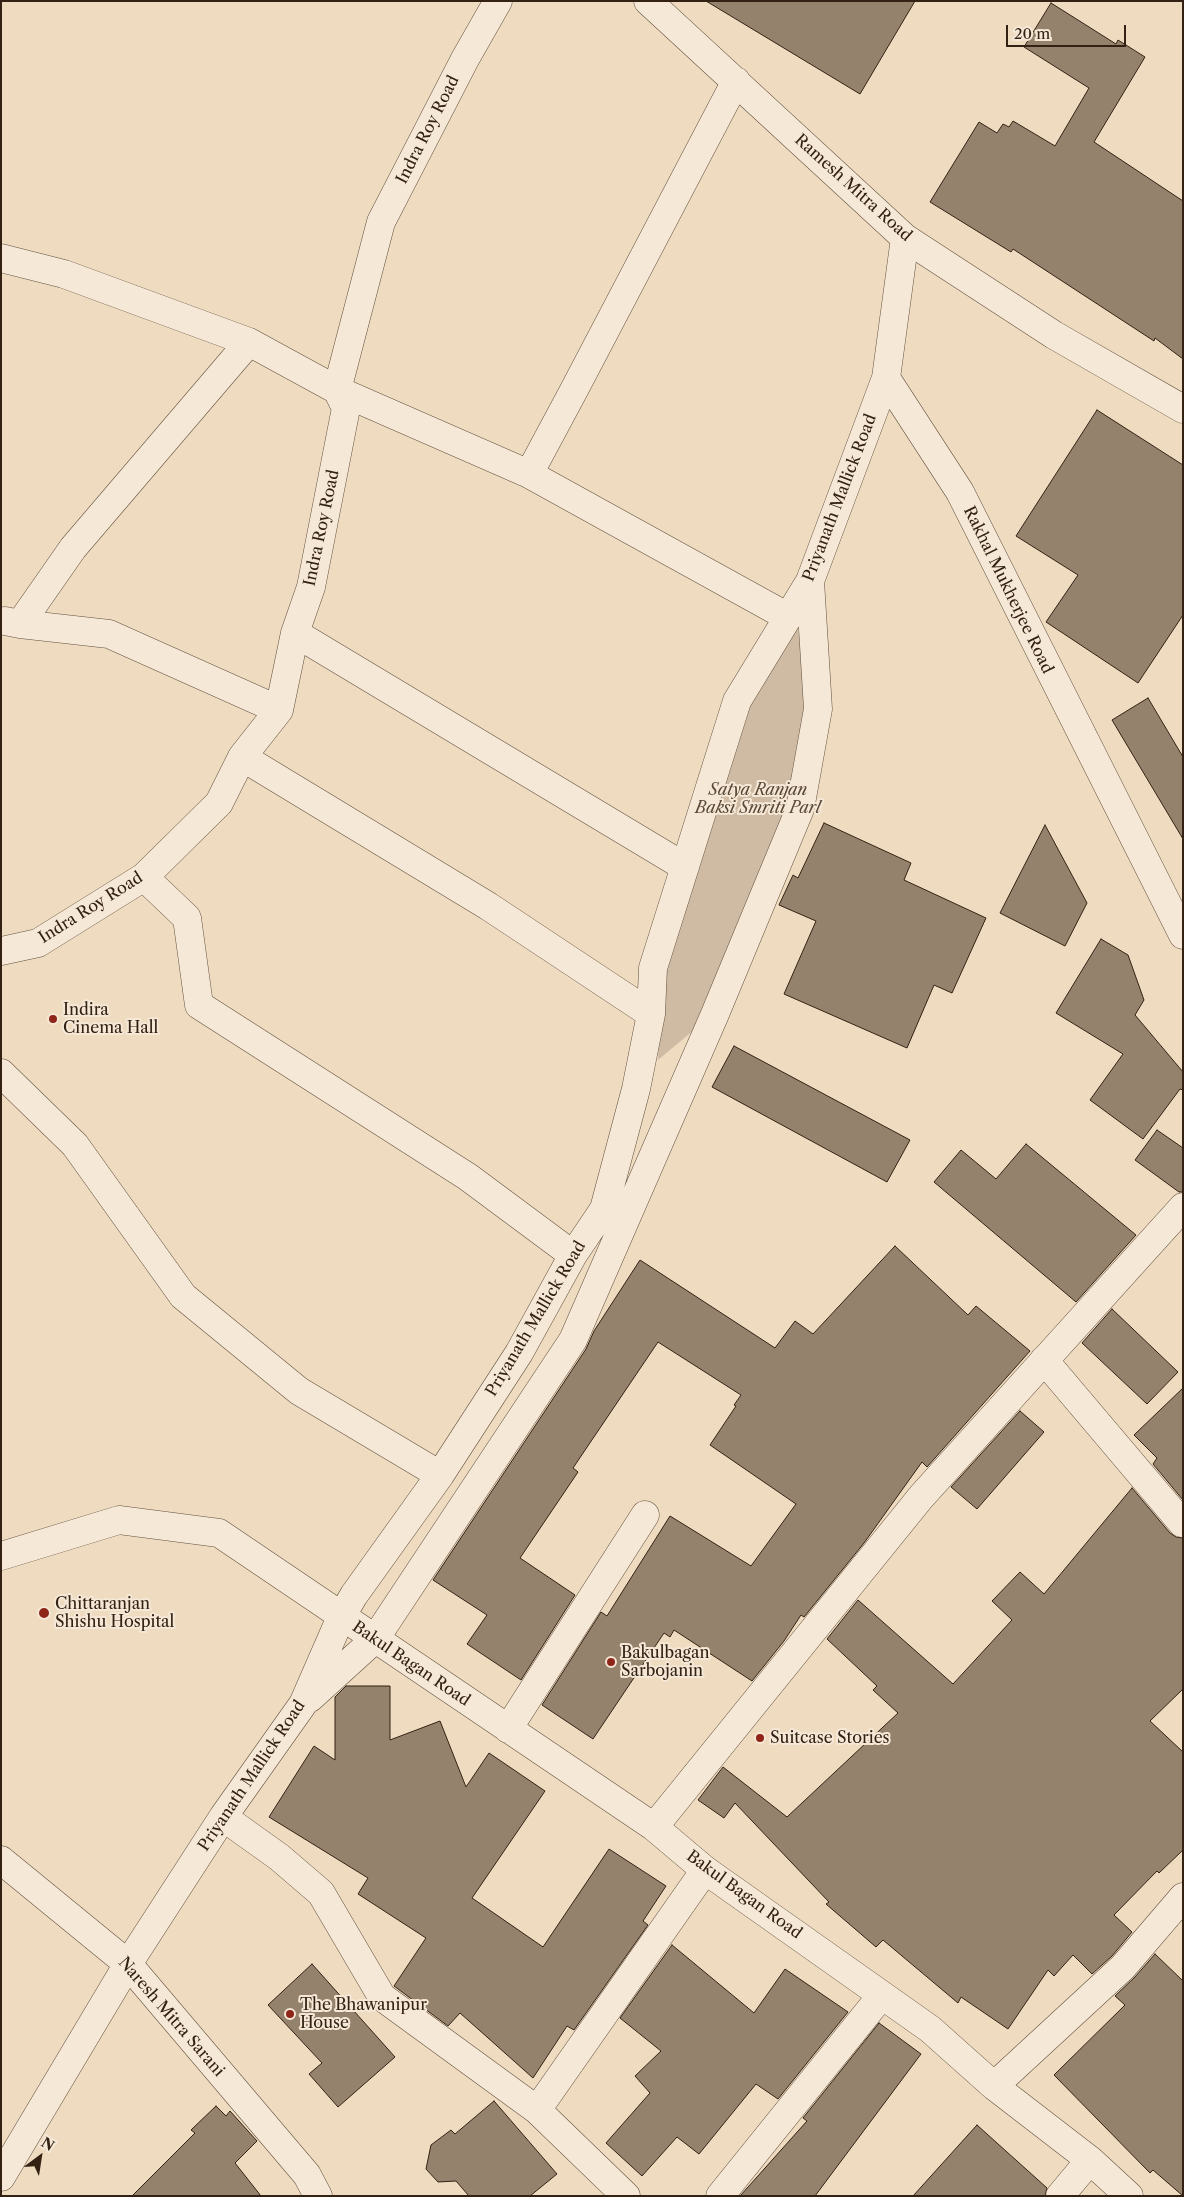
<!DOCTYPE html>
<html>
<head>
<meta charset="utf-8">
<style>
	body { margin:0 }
	#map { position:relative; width:1184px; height:2197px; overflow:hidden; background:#efdbc0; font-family:"Libre Caslon Text",serif }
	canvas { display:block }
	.frame { position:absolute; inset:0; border:2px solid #332113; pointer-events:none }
	.north { position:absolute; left:15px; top:2132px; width:50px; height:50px; -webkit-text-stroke:4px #f5e8d6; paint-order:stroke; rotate:31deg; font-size:14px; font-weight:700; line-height:20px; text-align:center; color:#332113 }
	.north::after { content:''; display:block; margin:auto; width:18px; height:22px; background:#332113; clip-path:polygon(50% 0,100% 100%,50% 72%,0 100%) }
	.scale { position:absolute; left:1006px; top:25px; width:120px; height:22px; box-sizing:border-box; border:2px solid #332113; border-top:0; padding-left:6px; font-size:15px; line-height:18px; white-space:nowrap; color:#332113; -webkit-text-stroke:4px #f5e8d6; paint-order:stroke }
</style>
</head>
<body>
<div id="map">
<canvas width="1184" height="2197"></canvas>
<div class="frame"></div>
<div class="north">N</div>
<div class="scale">20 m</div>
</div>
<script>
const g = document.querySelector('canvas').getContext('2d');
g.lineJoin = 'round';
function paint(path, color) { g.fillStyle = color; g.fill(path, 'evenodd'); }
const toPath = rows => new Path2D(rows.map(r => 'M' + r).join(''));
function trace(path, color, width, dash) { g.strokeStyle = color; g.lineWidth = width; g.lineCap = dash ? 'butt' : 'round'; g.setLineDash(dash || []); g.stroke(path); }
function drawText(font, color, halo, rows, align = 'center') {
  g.font = font + ' "Libre Caslon Text",serif'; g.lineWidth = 4; g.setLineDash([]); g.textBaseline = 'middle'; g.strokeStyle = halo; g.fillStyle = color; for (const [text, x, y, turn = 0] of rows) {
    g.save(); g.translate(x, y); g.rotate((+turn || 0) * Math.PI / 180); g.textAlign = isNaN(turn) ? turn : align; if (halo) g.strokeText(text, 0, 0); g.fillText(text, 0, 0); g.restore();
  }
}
paint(toPath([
	[796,623,816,709,798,809,713,1014,658,1060,662,963,746,705]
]), '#cfbba3');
const building = toPath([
	[706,1,915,1,860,94,706,1],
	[1051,3,1116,44,1118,40,1145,57,1094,142,1183,201,1183,359,1155,338,1154,341,1013,249,1011,252,930,202,979,122,997,133,1003,124,1009,127,1013,121,1055,146,1089,88,1024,47,1051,3],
	[1097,410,1183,465,1183,615,1138,683,1046,622,1078,575,1016,536,1097,410],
	[1148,698,1183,757,1183,839,1112,720,1148,698],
	[824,823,911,863,904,880,986,918,952,993,934,985,907,1048,784,994,816,921,779,905,793,875,798,878,824,823],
	[1045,825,1087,903,1065,946,1000,913,1045,825],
	[1101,939,1128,955,1144,1000,1135,1015,1183,1072,1183,1090,1180,1089,1143,1139,1090,1100,1123,1054,1056,1013,1101,939],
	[734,1046,910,1140,887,1182,712,1087,734,1046],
	[1157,1130,1183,1148,1183,1192,1179,1192,1135,1160,1157,1130],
	[1026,1144,1136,1235,1076,1302,934,1182,961,1150,996,1179,1026,1144],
	[895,1246,968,1315,976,1306,1030,1351,927,1467,922,1462,864,1543,804,1617,801,1615,784,1641,752,1681,674,1630,670,1637,664,1633,593,1739,542,1705,601,1612,607,1616,670,1516,751,1566,796,1504,710,1445,736,1406,734,1405,741,1395,658,1342,573,1468,578,1472,520,1558,575,1595,521,1680,467,1644,487,1615,433,1580,586,1349,594,1331,640,1260,775,1348,795,1321,813,1334,895,1246],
	[1112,1309,1178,1372,1147,1404,1082,1343,1112,1309],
	[1183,1388,1183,1500,1153,1464,1157,1458,1134,1435,1183,1388],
	[1020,1411,1044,1432,977,1509,951,1487,1020,1411],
	[1132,1488,1170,1533,1176,1537,1183,1538,1183,1689,1150,1721,1183,1752,1183,1850,1159,1873,1157,1871,1114,1915,1132,1932,1112,1956,1092,1974,1073,1955,1054,1976,1048,1970,1008,2029,961,1997,958,2003,883,1940,876,1947,826,1904,829,1902,735,1803,724,1818,698,1800,723,1767,787,1817,898,1713,873,1690,877,1686,827,1639,858,1600,953,1684,1012,1620,992,1601,1020,1572,1044,1594,1132,1488],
	[346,1686,390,1686,390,1740,440,1721,466,1787,489,1753,545,1791,472,1898,543,1947,609,1849,666,1886,643,1921,648,1925,574,2030,567,2026,533,2078,460,2013,448,2026,394,1986,426,1938,358,1894,368,1878,269,1817,314,1746,335,1760,335,1697,346,1686],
	[672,1945,754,2013,785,1969,848,2012,778,2099,756,2084,699,2154,677,2137,642,2176,606,2143,650,2093,635,2076,661,2051,620,2018,672,1945],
	[1155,1954,1183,1981,1183,2196,1153,2170,1150,2173,1054,2075,1125,2005,1115,1996,1135,1977,1155,1954],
	[312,1964,395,2057,338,2107,309,2074,322,2063,268,2005,312,1964],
	[879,2023,921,2054,815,2196,740,2196,807,2121,803,2118,879,2023],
	[494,2101,557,2174,530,2196,469,2196,456,2181,438,2182,426,2169,431,2145,451,2130,455,2134,494,2101],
	[216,2106,226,2116,230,2111,257,2141,235,2163,261,2196,132,2196,195,2133,191,2130,216,2106],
	[977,2125,1047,2188,1045,2196,913,2196,977,2125]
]);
paint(building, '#95826d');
trace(building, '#332113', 1);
const minor = toPath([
	[648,1,905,238,1054,335,1183,409],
	[905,238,886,378,960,492,1183,935],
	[1,258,64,274,249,342,337,390,529,474,788,617],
	[529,474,574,390,736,81],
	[5,621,20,624,109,634,279,710],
	[20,624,73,548,249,342],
	[295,633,685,867],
	[242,757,488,906,651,1014],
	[144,877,187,918,199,1005,468,1177,573,1255],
	[1,951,38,943,144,877,219,803,242,757,279,710,295,633,311,587,346,408,337,390,381,222,465,59,498,1],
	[1,1073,75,1145,183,1296,299,1391,440,1475],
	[1044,1360,1182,1523],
	[1,1556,119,1520,219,1533,654,1827,705,1870,930,2029,994,2086,1090,2160,1129,2196],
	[310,1698,375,1639,573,1340,715,1014,800,809,818,709,810,581],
	[508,1729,645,1515],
	[223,1817,279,1857,321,1893,382,1997,537,2110,626,2196],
	[654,1827,921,1497,1183,1207],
	[1,1860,128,1964,307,2175,318,2196],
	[994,2086,1123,1967,1183,1897],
	[537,2110,705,1870],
	[1,2177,128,1964,223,1817,303,1704,341,1617,354,1595,440,1475,519,1353,573,1255,604,1209,636,1089,651,1014,653,968,737,701,810,581,886,378],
	[720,2196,882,1995],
	[1060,2196,1090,2160]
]);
trace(minor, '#62503e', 29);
trace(minor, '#f5e8d6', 28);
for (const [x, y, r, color] of [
	[53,1019,5,"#8f2418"],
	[44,1613,6,"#8f2418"],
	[611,1662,5,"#8f2418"],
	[760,1738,5,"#8f2418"],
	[290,2014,5,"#8f2418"]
]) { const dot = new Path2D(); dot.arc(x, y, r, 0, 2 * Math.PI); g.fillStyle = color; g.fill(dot); trace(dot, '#f5e8d6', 2); }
drawText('16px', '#332113', '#f5e8d6', [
	["Indra Roy Road",428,130,-63],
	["Ramesh Mitra Road",853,188,42],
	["Priyanath Mallick Road",840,498,-69],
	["Indra Roy Road",322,528,-78],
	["Rakhal Mukherjee Road",1008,590,64],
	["Indra Roy Road",91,908,-32],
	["Priyanath Mallick Road",536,1319,-59],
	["Bakul Bagan Road",411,1664,34],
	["Priyanath Mallick Road",252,1776,-56],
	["Bakul Bagan Road",744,1895,36],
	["Naresh Mitra Sarani",171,2017,49]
]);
drawText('italic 16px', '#5a4837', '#f5e8d6', [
	["Satya Ranjan",758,790],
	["Baksi Smriti Parl",758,808]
]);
drawText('16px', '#332113', '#f5e8d6', [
	["Indira",63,1010],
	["Cinema Hall",63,1028],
	["Chittaranjan",55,1604],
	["Shishu Hospital",55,1622],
	["Bakulbagan",621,1653],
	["Sarbojanin",621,1671],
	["Suitcase Stories",770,1738],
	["The Bhawanipur",300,2005],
	["House",300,2023]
], 'left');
</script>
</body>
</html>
